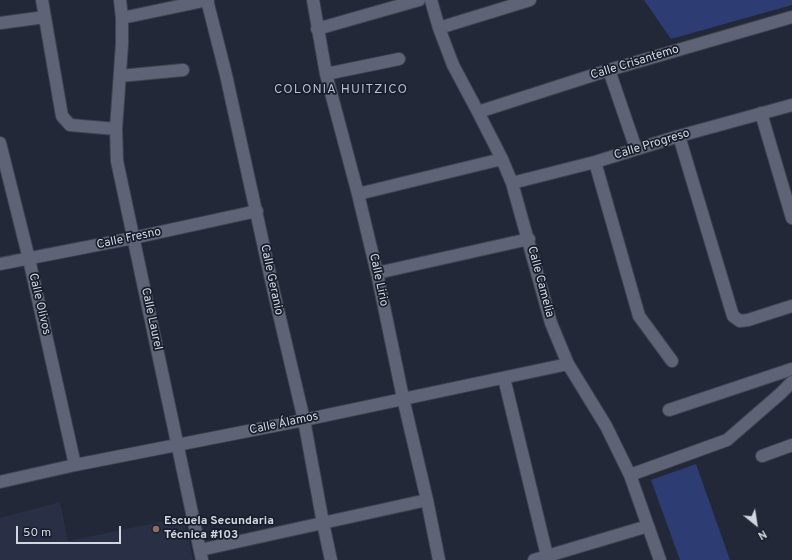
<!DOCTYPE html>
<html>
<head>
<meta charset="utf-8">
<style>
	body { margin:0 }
	#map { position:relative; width:792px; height:560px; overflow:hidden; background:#222837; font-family:Overpass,sans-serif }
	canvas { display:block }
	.north { position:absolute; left:736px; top:504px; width:40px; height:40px; -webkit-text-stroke:3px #191e2d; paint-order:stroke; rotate:150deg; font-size:11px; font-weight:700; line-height:16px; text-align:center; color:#d2d6e0 }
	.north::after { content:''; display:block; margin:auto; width:14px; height:18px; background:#d2d6e0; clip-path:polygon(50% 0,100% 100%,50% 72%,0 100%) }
	.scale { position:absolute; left:16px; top:526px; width:105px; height:18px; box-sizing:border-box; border:2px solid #d2d6e0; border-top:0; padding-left:5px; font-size:12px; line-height:14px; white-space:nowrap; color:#d2d6e0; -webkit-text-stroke:3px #191e2d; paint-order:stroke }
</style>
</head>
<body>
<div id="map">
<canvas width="792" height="560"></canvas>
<div class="north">N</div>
<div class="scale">50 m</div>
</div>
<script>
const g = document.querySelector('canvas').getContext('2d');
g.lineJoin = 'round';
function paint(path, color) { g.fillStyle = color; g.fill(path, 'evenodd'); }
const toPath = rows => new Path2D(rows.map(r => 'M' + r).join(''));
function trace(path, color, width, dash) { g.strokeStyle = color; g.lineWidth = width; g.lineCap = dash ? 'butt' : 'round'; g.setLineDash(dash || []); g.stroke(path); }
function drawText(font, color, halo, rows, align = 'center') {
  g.font = font + ' Overpass,sans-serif'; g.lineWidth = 3.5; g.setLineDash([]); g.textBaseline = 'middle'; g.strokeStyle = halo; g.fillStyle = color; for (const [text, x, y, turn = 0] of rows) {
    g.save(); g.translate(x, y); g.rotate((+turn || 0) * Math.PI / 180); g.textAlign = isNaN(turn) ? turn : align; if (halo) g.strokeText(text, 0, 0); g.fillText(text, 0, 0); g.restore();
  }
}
paint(toPath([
	[60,502,68,541,184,517,193,560,0,560,0,518]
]), '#293045');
paint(toPath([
	[644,0,792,0,792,5,671,39],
	[696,464,730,560,680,560,651,480]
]), '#2d3c72');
const minor = toPath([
	[42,0,62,116,70,125,116,129],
	[120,0,122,18,122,44,116,129,117,161,202,560],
	[207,0,226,75,274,293,304,420,323,523,331,560],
	[313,0,326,74,358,194,377,273,403,398,427,500,439,560],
	[431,0,439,28,453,65,478,112,502,159,512,183,551,323,568,364,606,426,630,475,660,560],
	[122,18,208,0],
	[0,23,45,17],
	[439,28,530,0],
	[317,29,419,0],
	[609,70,636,149],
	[326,74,399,59],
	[120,76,183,70],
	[478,112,609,70,792,17],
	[761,113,792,218],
	[679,136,733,316,740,321,748,320,792,306],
	[0,143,29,259,75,465],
	[595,162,639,316,672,361],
	[512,183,595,162,679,136,792,105],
	[358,194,502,159],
	[0,264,133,238,257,211],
	[377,273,529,239],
	[504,378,548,560],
	[669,410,792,369],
	[762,456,792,445],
	[630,475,727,440,780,394,792,382],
	[0,482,75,465,304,420,568,364],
	[200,550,427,500],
	[534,560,648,526]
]);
trace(minor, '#3f4350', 14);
trace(minor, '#5e6476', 12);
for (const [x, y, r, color] of [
	[156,529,4,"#8d6e63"]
]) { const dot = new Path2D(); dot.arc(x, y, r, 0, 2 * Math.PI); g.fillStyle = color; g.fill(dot); trace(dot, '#191e2d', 1.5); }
drawText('12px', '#d2d6e0', '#191e2d', [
	["Calle Crisantemo",635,63,-17],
	["Calle Progreso",652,145,-17],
	["Calle Fresno",129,239,-12],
	["Calle Geranio",271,280,78],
	["Calle Lirio",378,280,78],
	["Calle Camelia",540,282,75],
	["Calle Olivos",39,304,77],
	["Calle Laurel",151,319,78],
	["Calle Álamos",284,424,-12]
]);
drawText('bold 12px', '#d2d6e0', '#191e2d', [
	["Escuela Secundaria",164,522],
	["Técnica #103",164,536]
], 'left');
g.letterSpacing = '1px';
drawText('13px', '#b7bed2', '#191e2d', [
	["COLONIA HUITZICO",341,90]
]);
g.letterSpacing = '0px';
</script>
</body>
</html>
